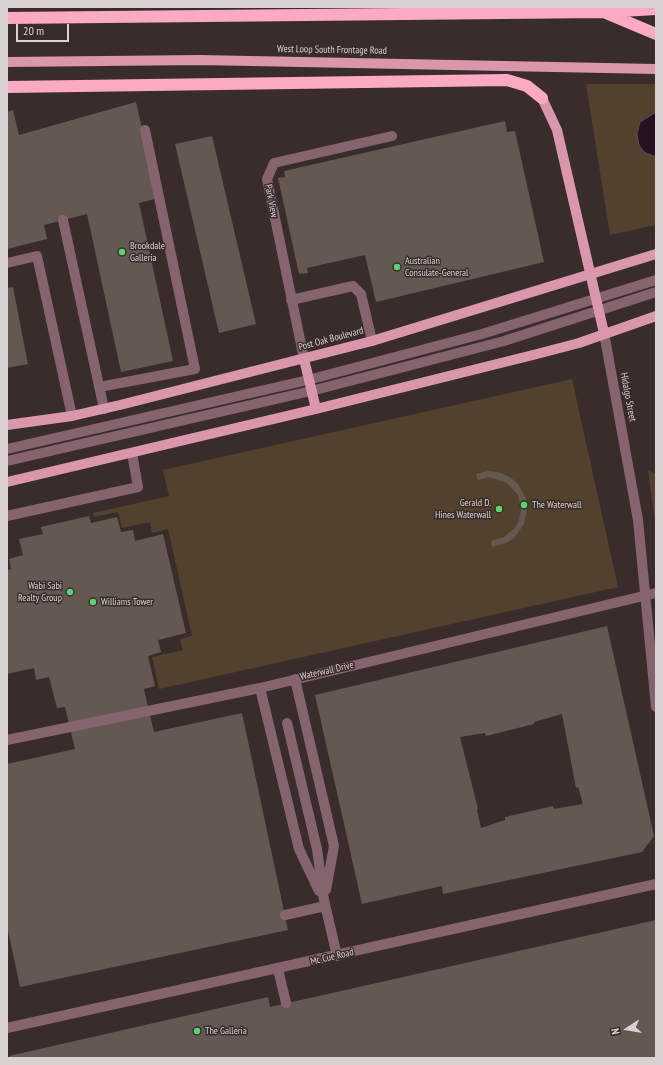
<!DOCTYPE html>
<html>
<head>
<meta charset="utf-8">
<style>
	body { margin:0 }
	#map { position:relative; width:663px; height:1065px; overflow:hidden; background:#392d2c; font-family:"PT Sans Narrow",sans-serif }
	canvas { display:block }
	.frame { position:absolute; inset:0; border:8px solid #dad2d1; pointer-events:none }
	.north { position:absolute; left:607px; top:1009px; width:40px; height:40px; -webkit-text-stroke:3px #392d2c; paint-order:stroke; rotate:258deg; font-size:11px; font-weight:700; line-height:16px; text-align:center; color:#dad2d1 }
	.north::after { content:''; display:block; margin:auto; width:14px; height:18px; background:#dad2d1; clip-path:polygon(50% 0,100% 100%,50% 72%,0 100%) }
	.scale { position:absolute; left:16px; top:24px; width:53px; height:18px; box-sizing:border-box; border:2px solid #dad2d1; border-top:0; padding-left:5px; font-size:12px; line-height:14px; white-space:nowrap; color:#dad2d1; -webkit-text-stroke:3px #392d2c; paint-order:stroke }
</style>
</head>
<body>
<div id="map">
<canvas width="663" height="1065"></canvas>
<div class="frame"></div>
<div class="north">N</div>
<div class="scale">20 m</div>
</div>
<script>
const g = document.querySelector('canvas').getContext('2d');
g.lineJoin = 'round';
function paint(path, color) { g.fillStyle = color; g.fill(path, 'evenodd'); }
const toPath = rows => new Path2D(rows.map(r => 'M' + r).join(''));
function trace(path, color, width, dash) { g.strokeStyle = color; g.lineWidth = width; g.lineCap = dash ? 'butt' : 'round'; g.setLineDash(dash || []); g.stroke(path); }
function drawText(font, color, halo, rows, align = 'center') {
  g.font = font + ' "PT Sans Narrow",sans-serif'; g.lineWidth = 3; g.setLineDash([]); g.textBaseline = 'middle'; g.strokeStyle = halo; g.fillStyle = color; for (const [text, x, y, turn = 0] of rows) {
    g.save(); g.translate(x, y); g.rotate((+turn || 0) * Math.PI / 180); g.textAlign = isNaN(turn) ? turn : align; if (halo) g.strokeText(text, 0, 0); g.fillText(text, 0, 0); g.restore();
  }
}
paint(toPath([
	[586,84,656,84,656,225,610,235],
	[572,379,618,587,159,689,152,657,183,650,180,639,192,636,168,529,152,533,150,522,122,528,118,512,94,517,93,513,169,496,163,470],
	[648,470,656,474,656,529]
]), '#52422d');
const water = toPath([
	[656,112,656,157,644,152,639,145,637,134,640,122,656,112]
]);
paint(water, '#251221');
trace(water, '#5b4c56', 1);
paint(toPath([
	[136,102,158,198,139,203,173,361,121,372,87,214,44,225,47,239,7,249,7,112,13,110,19,135],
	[505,121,507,132,515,131,544,262,376,302,365,255,307,268,308,273,299,274,278,178,285,177,284,171],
	[212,136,256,324,219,333,175,144],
	[13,287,28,364,7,368,7,288],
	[488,471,498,472,510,477,518,484,526,499,527,510,524,524,514,538,506,543,492,547,491,541,504,537,515,528,519,521,521,510,518,495,507,483,488,477,478,480,476,474],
	[89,516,91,523,117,517,121,532,133,530,135,541,163,534,186,633,158,640,161,652,148,656,155,686,144,689,154,732,242,713,288,930,20,987,7,926,7,764,75,749,65,707,57,708,49,677,36,680,34,668,7,674,7,570,11,569,9,559,23,555,19,539,43,534,41,527],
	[607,626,654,836,642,852,443,894,442,886,362,904,315,695],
	[562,714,576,788,578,787,583,804,554,809,553,806,505,817,505,820,481,828,477,810,478,809,460,737,485,733,486,736,534,724,534,722],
	[656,920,656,1058,10,1058,9,1056,268,997,270,1007]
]), '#645852');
trace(toPath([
	[63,220,104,409],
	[7,263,37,256,72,416],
	[291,300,353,286,361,294,372,341],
	[604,333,638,520,656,707],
	[304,359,267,179,274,163,392,136],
	[99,387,195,369,145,130],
	[7,449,308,380,482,334,656,280],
	[7,461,311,391,404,367,504,341,656,292],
	[7,516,138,487,132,453],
	[295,679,334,846,326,890],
	[260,688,299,849,319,891],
	[287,723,317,849,324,900,337,956],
	[7,740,260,688,656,593],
	[285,915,325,906],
	[278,969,286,1003],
	[7,1028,656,884]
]), '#86646e', 10);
trace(toPath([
	[7,62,200,60,656,69],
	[542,98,557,130,604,333],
	[304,359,316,409],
	[7,425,72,416,120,405,372,341,656,254],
	[7,482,316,409,533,355,579,343,656,316]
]), '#da96ab', 10);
trace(toPath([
	[606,13,656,34],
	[7,18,603,12,656,9],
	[7,87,507,80,527,86,542,98]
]), '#fcaac3', 12);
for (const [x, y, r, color] of [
	[122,252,4,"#59d56f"],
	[397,267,4,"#59d56f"],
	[524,505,4,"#59d56f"],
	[499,509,4,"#59d56f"],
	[70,592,4,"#59d56f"],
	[93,602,4,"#59d56f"],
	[197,1031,4,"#59d56f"]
]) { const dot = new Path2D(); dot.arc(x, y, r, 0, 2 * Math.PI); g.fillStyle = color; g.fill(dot); trace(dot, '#392d2c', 1.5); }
drawText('10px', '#dad2d1', '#392d2c', [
	["West Loop South Frontage Road",332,50,1],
	["Park View",271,201,79],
	["Post Oak Boulevard",331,339,-15],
	["Hidalgo Street",628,397,79],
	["Waterwall Drive",327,671,-13],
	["Mc Cue Road",332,957,-13]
]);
drawText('10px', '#dad2d1', '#392d2c', [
	["Brookdale",130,246],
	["Galleria",130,258],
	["Australian",405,261],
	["Consulate-General",405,273],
	["Gerald D.",491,503,"right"],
	["Hines Waterwall",491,515,"right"],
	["The Waterwall",532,505],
	["Wabi Sabi",62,586,"right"],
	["Realty Group",62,598,"right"],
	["Williams Tower",101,602],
	["The Galleria",205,1031]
], 'left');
</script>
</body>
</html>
